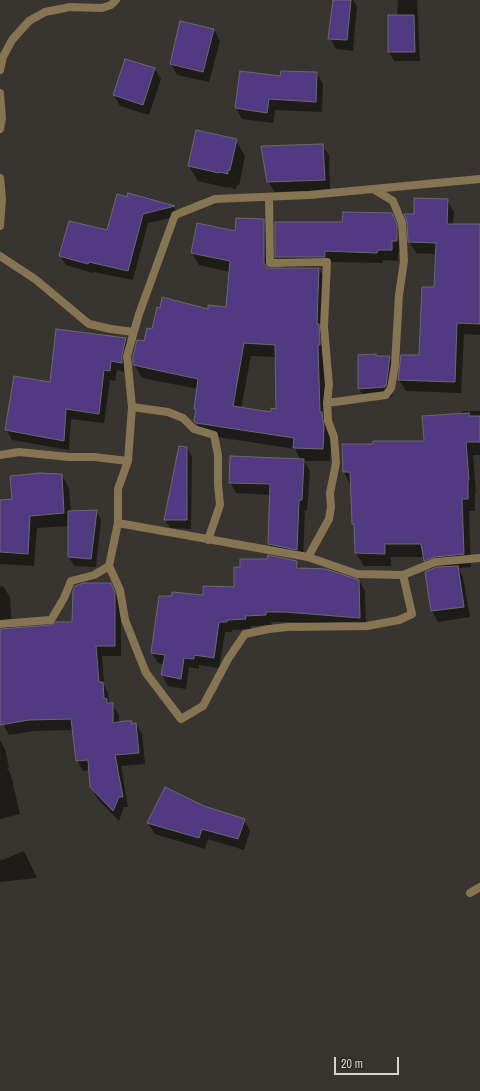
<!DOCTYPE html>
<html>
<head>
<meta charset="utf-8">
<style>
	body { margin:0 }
	#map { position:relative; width:480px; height:1091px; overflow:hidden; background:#383530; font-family:"Archivo Narrow",sans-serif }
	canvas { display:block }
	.scale { position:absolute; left:334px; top:1057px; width:65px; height:18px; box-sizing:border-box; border:2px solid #d6d4d1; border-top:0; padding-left:5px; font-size:12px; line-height:14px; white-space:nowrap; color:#d6d4d1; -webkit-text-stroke:3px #2e2b26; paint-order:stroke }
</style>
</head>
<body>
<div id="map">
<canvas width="480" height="1091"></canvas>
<div class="scale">20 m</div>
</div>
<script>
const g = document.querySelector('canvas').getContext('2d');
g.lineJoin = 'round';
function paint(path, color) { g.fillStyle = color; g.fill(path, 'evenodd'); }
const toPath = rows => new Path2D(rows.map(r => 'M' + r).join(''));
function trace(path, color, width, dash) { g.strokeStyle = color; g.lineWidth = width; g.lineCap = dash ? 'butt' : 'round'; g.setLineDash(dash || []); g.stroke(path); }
paint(toPath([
	[334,0,353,0,357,6,353,51,336,49,330,38],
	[398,0,417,0,420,61,394,61,389,52,397,16],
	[214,30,220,41,209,82,177,75,171,64],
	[125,60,154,68,161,79,149,115,120,106,114,95],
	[317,73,323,84,322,112,275,110,273,123,242,119,236,108],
	[236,140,245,156,239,186,237,185,236,189,228,187,228,188,198,181,189,166],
	[322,145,329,155,330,190,275,192,268,181],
	[129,194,174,207,179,216,148,223,133,280,94,272,93,273,66,265,60,256,108,231,127,199],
	[447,200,454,212,453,225,480,225,480,335,464,334,461,393,406,391,399,380,420,356,435,288,437,254,416,253,409,242,415,215],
	[392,214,402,236,403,252,398,252,398,261,383,260,383,263,331,262,331,267,318,267,326,281,331,440,330,461,304,461,310,471,307,511,305,510,303,560,275,555,269,544,270,495,236,493,230,482,301,460,295,449,204,435,195,421,196,411,195,409,198,389,142,378,134,365,145,342,153,330,209,310,227,308,230,272,199,265,192,253,263,220,271,233,271,269,283,269,276,257,276,223,343,223],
	[251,356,276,357,277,410,272,413,241,409],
	[57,330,126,339,132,349,127,373,117,370,115,381,110,380,104,423,71,419,69,450,12,440,6,429,51,383],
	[376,357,389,357,396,367,392,397,366,400,359,389],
	[462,411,480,411,480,455,473,455,476,493,475,493,475,511,469,511,471,567,458,568,463,577,470,617,438,622,432,611,426,572,431,571,425,560,424,557,391,557,391,566,364,566,356,553,356,529,353,524,351,486,344,472,343,445,425,442,462,415],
	[187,448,192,457,191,529,170,528,165,519],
	[62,475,69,488,71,512,96,511,101,520,96,567,74,566,69,557,69,526,37,528,34,566,0,564,0,501,13,500],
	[296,562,301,569,359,580,365,591,366,628,291,622,271,622,272,625,251,626,251,629,232,630,232,632,225,632,219,668,199,665,199,669,189,667,186,689,168,686,162,675,164,664,158,663,152,653,204,596,235,588],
	[110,584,116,594,121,608,121,656,102,656,104,685,108,693,109,704,112,704,119,715,119,723,131,722,132,724,136,724,142,734,145,764,121,766,128,807,124,807,119,821,97,798,91,787,89,770,83,771,77,761,74,730,35,731,9,735,3,724,0,707,0,587,3,586,10,597,12,630,73,622],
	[0,740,5,749,9,768,7,768,11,775,20,814,0,819],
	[203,807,244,820,250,831,244,850,208,839,205,849,155,834,148,823],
	[24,851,37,878,0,882,0,861]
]), '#0007');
const building = toPath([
	[333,0,351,0,347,40,328,39,333,0],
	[388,15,414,15,415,52,388,52,388,15],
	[180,21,214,29,203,72,170,64,180,21],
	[125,59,155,68,143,105,113,95,125,59],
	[240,71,280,76,281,71,317,72,316,102,269,99,267,113,235,108,240,71],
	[196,130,237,139,230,170,228,170,228,174,219,172,219,173,188,166,196,130],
	[323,144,325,180,267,182,261,146,323,144],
	[128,193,175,206,143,214,128,271,89,262,88,264,59,256,69,221,107,230,117,194,127,197,128,193],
	[414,198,448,199,447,224,480,224,480,324,457,323,455,382,398,380,401,355,419,355,422,287,434,287,436,243,408,242,407,222,404,214,414,214,414,198],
	[343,212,392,213,397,224,397,241,392,241,392,250,378,250,377,253,325,251,325,257,275,257,275,222,342,222,343,212],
	[236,218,264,219,264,263,267,268,319,268,317,324,319,324,320,341,320,345,318,345,320,412,322,412,324,427,323,449,293,448,294,438,196,423,194,421,196,409,194,409,198,379,133,365,133,356,137,340,144,341,147,328,152,329,157,307,160,308,162,297,208,309,208,305,226,307,230,261,191,253,197,223,235,231,236,218],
	[244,343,275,345,276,409,271,408,271,412,233,406,244,343],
	[56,329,126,338,122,355,122,363,111,361,110,371,104,370,99,414,66,409,64,441,5,430,14,376,50,382,56,329],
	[376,354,376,356,390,356,386,386,385,387,358,389,358,355,376,354],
	[469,413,469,416,480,416,480,442,466,442,469,480,468,481,468,499,462,499,464,554,435,557,424,561,421,544,385,544,385,554,355,553,354,524,352,524,350,472,343,472,342,444,373,444,373,441,424,441,422,416,469,413],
	[179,446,187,447,187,520,164,520,179,446],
	[230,456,304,459,302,500,299,500,297,550,268,544,270,484,229,483,230,456],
	[40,473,62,474,64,513,30,516,28,554,0,552,0,500,12,499,10,476,40,473],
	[97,510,91,559,68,557,68,511,97,510],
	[268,555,297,561,297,568,326,569,359,580,360,618,285,612,266,612,266,615,245,616,246,619,227,620,227,622,219,622,214,658,194,655,194,659,184,658,181,679,161,675,165,655,151,653,159,596,172,596,172,592,203,595,203,586,234,587,234,567,240,567,240,559,267,559,268,555],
	[458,566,464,607,431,611,425,572,436,567,458,566],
	[84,583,111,583,115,592,115,646,96,646,99,682,103,682,104,698,107,699,107,703,113,703,113,723,124,721,132,721,131,724,136,723,139,753,115,755,123,797,119,797,113,811,90,787,88,760,76,761,71,719,29,720,0,725,0,629,51,625,56,622,72,622,73,591,75,586,84,583],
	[165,787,204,806,245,819,238,839,202,829,199,838,147,823,165,787]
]);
paint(building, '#513a82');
trace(building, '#6b696f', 1);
trace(toPath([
	[0,70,3,57,12,40,29,21,45,12,70,7,102,8,111,5,116,0],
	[0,93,2,118,0,129],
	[0,178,2,198,0,226],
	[269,197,270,263,327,262,324,327,329,385,327,403],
	[0,256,35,279,89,324,111,329,133,332],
	[132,407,168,412,183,418,194,429,214,435,218,455,218,484,220,505,208,540],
	[0,455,19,452,69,457,94,457,128,461],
	[118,523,308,557,329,519,331,507,330,493,336,463,334,437,328,421,327,403,386,395,391,388,395,365,399,295,404,261,402,223,393,201,375,190],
	[308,557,357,574,403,575,435,562,480,558],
	[403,575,412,614,399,620,367,626,287,627,269,629,245,634,228,659,203,706,181,719,146,673,125,620,120,590,109,566,118,523,118,489,128,461,132,407,127,356,139,314,175,215,215,199,309,195,480,179],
	[0,624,51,620,64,598,71,581,94,575,109,566],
	[470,893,480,887]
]), '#877453', 8);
</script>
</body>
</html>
